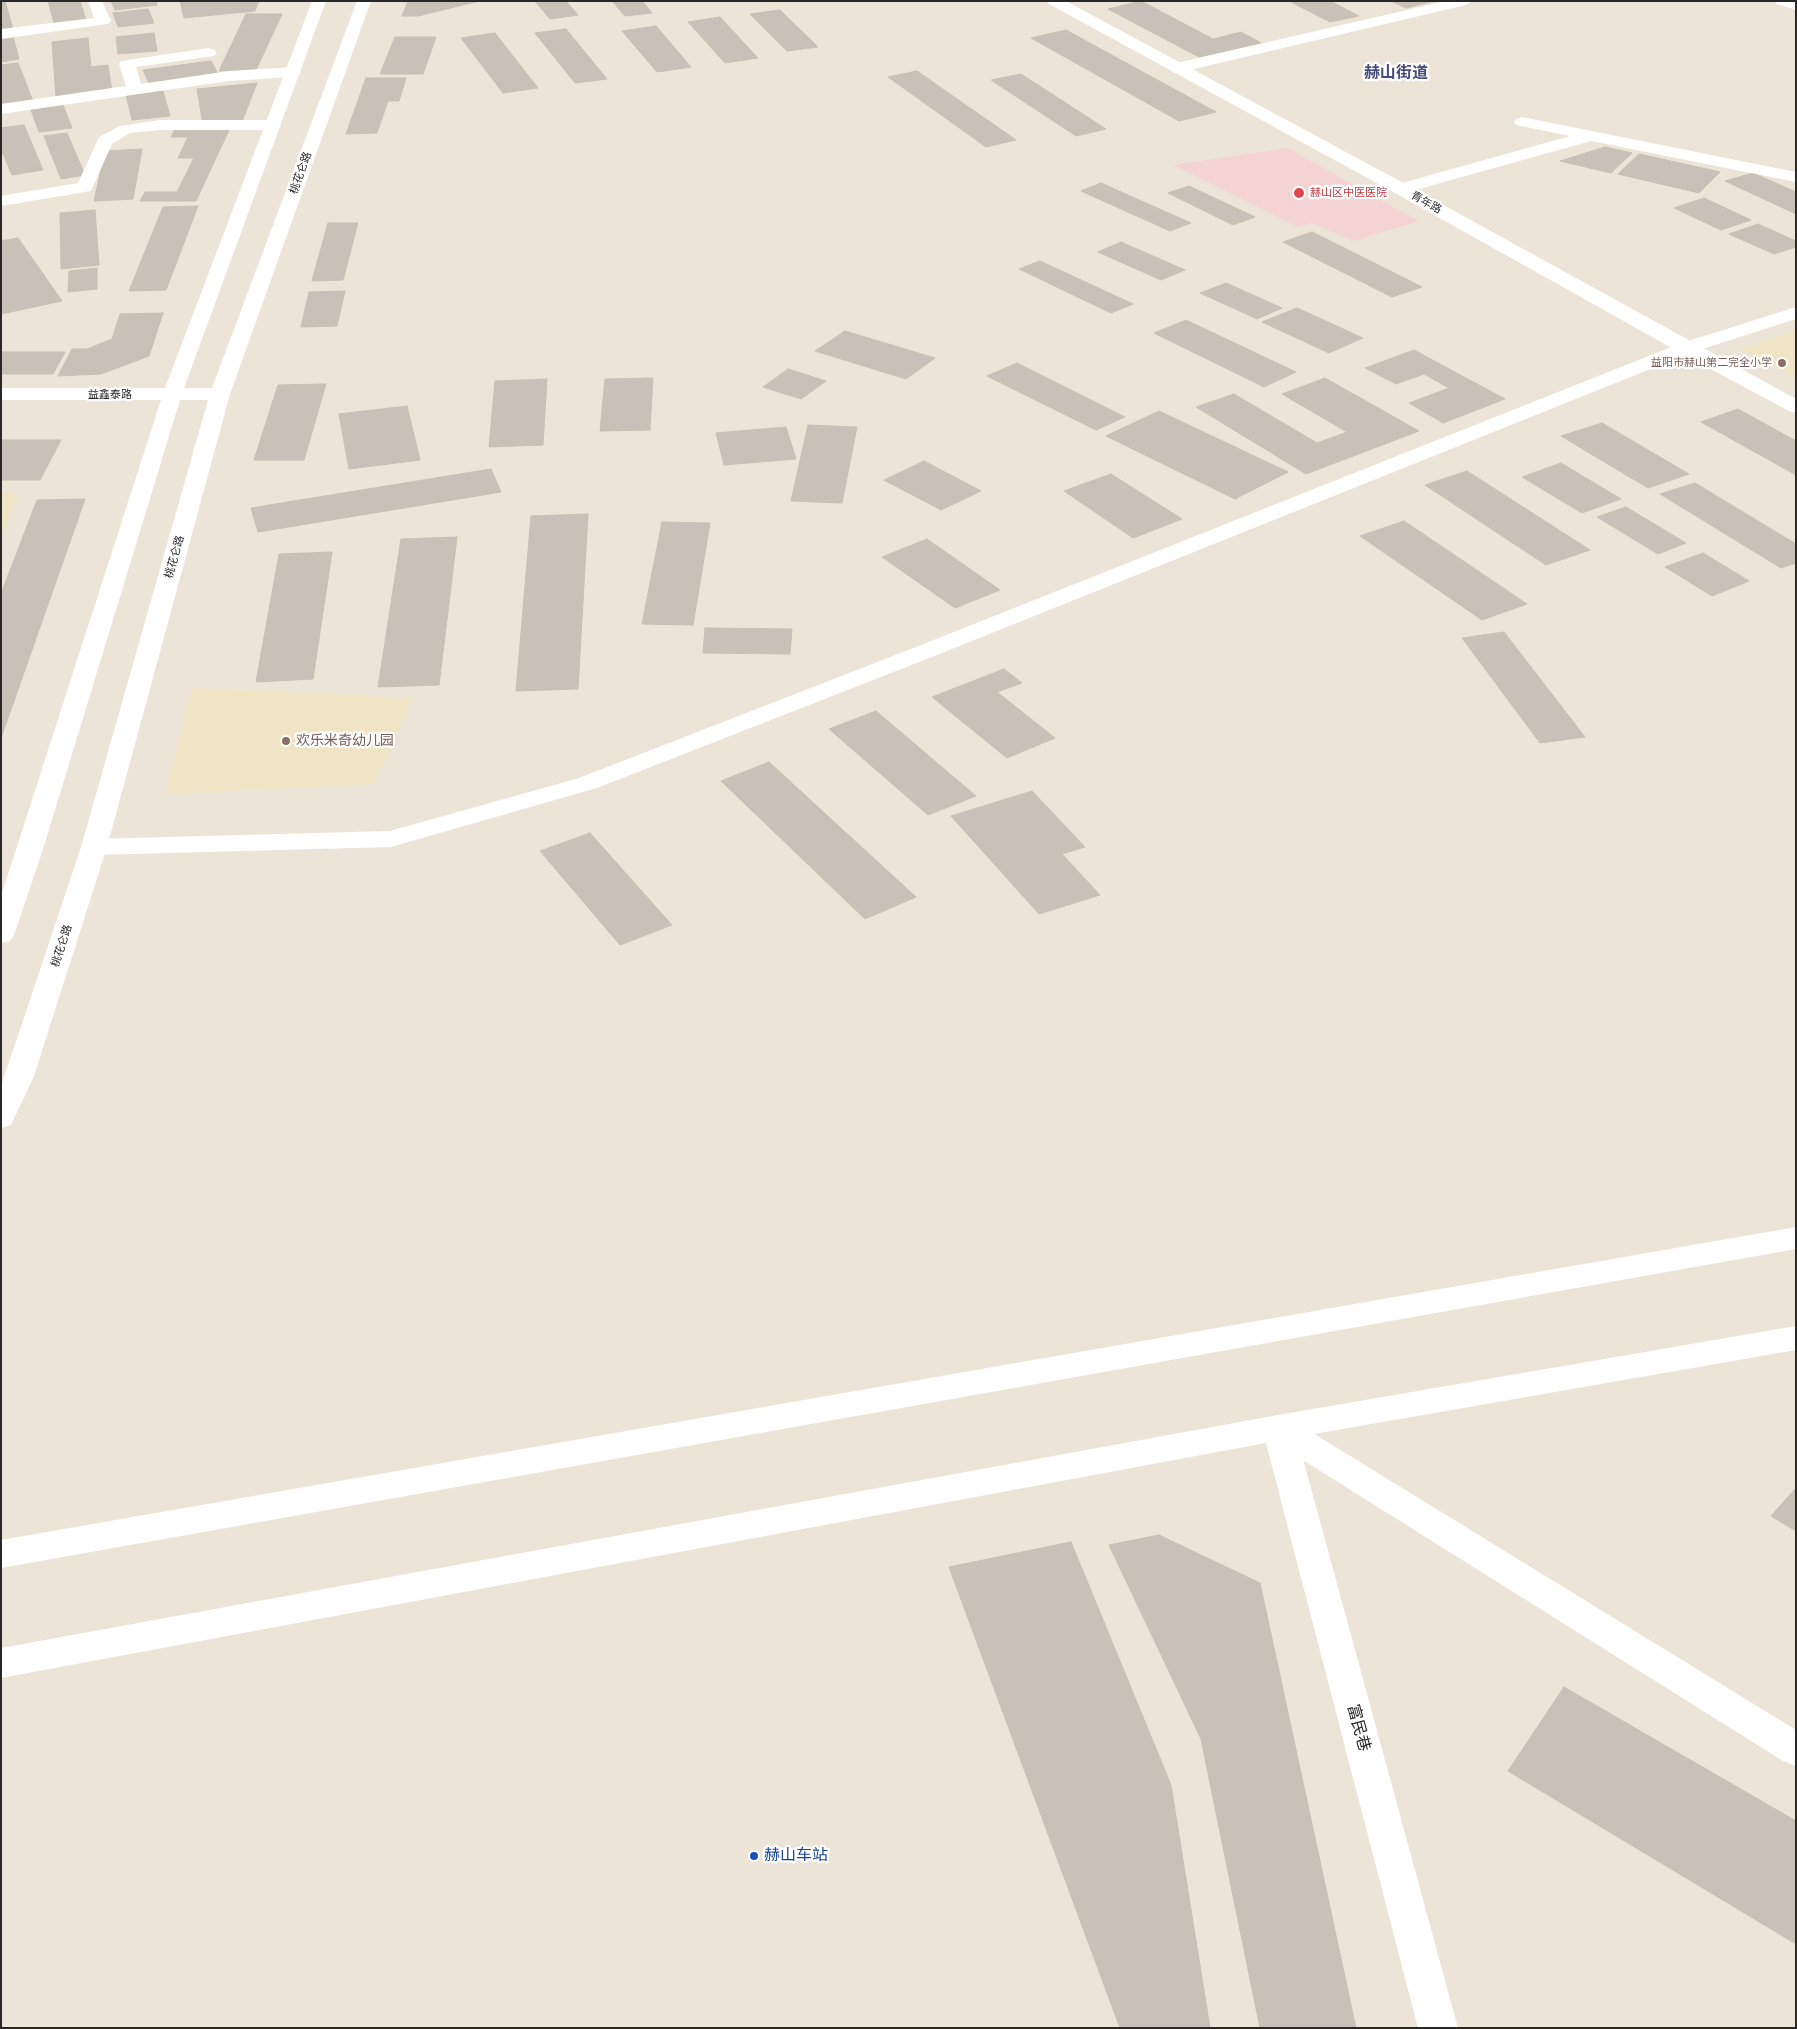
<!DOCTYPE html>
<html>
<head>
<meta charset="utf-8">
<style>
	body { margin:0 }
	#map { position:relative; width:1797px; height:2029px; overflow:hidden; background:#ece4d7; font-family:"Archivo Narrow",sans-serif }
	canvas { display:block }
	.frame { position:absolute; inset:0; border:2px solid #282828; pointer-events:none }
</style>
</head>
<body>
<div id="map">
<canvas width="1797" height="2029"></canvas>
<div class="frame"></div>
</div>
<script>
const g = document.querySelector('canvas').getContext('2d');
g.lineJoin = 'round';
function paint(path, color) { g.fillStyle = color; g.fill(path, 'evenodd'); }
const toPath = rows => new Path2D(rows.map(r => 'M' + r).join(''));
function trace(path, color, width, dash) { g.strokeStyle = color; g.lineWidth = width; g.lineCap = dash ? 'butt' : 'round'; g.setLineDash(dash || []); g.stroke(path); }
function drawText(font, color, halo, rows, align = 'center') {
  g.font = font + ' "Archivo Narrow","Noto Sans SC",sans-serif'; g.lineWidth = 4.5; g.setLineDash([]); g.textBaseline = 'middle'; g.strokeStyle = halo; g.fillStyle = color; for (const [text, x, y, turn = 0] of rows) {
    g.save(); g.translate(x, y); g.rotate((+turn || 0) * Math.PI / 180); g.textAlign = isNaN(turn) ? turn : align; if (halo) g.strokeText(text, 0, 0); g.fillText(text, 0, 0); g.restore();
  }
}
paint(toPath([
	[1796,331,1796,378,1741,349],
	[1,491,18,495,1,538],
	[192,688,413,698,374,784,165,794]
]), '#f0e4c5');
paint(toPath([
	[1287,148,1419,221,1353,241,1312,223,1298,227,1173,165]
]), '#f4d3d3');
const building = toPath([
	[1,1,5,1,13,29,1,30,1,1],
	[48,1,80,1,86,20,54,23,48,1],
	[111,1,156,1,157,5,115,10,111,1],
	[180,1,259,1,255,11,184,18,180,1],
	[408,1,479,1,418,16,402,16,408,1],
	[535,1,566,1,578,15,550,19,535,1],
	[612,1,642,1,652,13,625,16,612,1],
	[1141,1,1213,39,1241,32,1261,43,1199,57,1108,9,1141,1],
	[1289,1,1330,1,1359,16,1330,22,1289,1],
	[1391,1,1434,1,1406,8,1391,1],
	[148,9,154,23,118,27,113,13,148,9],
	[780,10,818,47,787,51,750,14,780,10],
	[246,14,282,14,256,70,219,71,246,14],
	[720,17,758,58,725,63,688,22,720,17],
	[656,26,691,67,657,72,622,31,656,26],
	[566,29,607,79,575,83,535,33,566,29],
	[1066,30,1216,112,1179,121,1031,38,1066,30],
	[154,33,157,51,118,54,116,37,154,33],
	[495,33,538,88,503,93,461,38,495,33],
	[13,36,19,59,1,62,1,37,13,36],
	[395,37,436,37,423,74,380,74,395,37],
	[88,38,91,67,108,65,112,92,56,97,52,42,88,38],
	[211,61,218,74,149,83,143,70,211,61],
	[18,63,33,101,1,106,1,65,18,63],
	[917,71,1016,140,986,147,888,77,917,71],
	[1021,74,1106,129,1076,136,991,80,1021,74],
	[366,78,406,78,399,101,388,101,377,133,346,134,366,78],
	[257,83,241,124,203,124,197,89,257,83],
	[163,91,170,116,132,120,126,95,163,91],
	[63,105,72,128,39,132,31,110,63,105],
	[24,125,43,170,12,175,1,149,1,128,24,125],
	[231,126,196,201,140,201,145,192,177,192,194,158,178,158,188,137,171,137,176,127,231,126],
	[67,133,85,175,61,179,44,136,67,133],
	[1605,147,1632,153,1611,173,1560,161,1605,147],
	[142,149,133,199,94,201,105,151,142,149],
	[1639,154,1720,172,1699,193,1618,174,1639,154],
	[1753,173,1796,192,1796,214,1725,181,1753,173],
	[1101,183,1191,223,1170,231,1081,191,1101,183],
	[1189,186,1255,217,1233,225,1168,193,1189,186],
	[1704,198,1751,220,1721,230,1674,208,1704,198],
	[198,206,166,290,129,291,163,207,198,206],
	[95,210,99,265,61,269,60,213,95,210],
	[328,223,358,223,343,280,312,281,328,223],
	[1758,224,1796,241,1796,247,1774,254,1729,234,1758,224],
	[1312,232,1422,287,1392,297,1283,242,1312,232],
	[18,238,62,301,1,314,1,241,18,238],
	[1121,242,1185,270,1161,280,1098,252,1121,242],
	[1040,261,1133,304,1111,313,1019,269,1040,261],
	[97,268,97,289,68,292,69,271,97,268],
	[1226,283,1282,308,1257,319,1200,293,1226,283],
	[345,291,337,326,301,327,309,292,345,291],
	[1297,308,1363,338,1329,353,1262,322,1297,308],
	[163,313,149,356,101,374,58,376,72,349,87,349,112,339,120,314,163,313],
	[1186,320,1296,372,1264,387,1154,333,1186,320],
	[845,331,935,358,906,379,815,351,845,331],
	[1414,350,1505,399,1443,423,1409,403,1449,388,1424,374,1396,384,1365,368,1414,350],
	[1,352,65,352,53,374,1,374,1,352],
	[1017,363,1125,417,1096,430,987,376,1017,363],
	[788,369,826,381,801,399,763,387,788,369],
	[653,378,650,430,600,431,605,379,653,378],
	[1325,378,1419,431,1306,474,1196,407,1234,394,1317,443,1347,432,1282,394,1325,378],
	[547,379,543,445,489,447,495,381,547,379],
	[326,384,304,460,254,460,278,385,326,384],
	[407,406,420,460,349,469,339,414,407,406],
	[1738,409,1796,441,1796,475,1701,422,1738,409],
	[1159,411,1288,472,1235,499,1106,436,1159,411],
	[1602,423,1689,474,1648,488,1561,436,1602,423],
	[808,425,857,427,842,503,791,501,808,425],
	[786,427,796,459,724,465,716,433,786,427],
	[1,440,61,440,40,480,1,480,1,440],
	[924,461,981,491,941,510,884,480,924,461],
	[1561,463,1621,499,1582,513,1522,477,1561,463],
	[491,469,501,492,258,532,251,508,491,469],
	[1467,471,1590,550,1546,565,1425,485,1467,471],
	[1111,474,1182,519,1133,538,1064,491,1111,474],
	[1695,483,1796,544,1796,563,1781,568,1660,494,1695,483],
	[85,499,1,738,1,594,37,500,85,499],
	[1626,507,1686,543,1658,554,1597,517,1626,507],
	[588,514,578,689,516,691,531,516,588,514],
	[1404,521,1527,604,1482,620,1360,536,1404,521],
	[662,522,710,523,693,625,642,624,662,522],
	[457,537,439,685,378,687,401,539,457,537],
	[927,539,1000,590,955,608,882,557,927,539],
	[332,552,313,679,256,682,279,554,332,552],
	[1703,553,1749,581,1712,596,1665,567,1703,553],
	[705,628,792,629,790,654,703,653,705,628],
	[1504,632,1585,737,1540,743,1462,638,1504,632],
	[1004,669,1022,683,997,692,1055,738,1007,758,932,697,1004,669],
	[876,711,976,796,928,815,829,729,876,711],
	[769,762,916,897,865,919,721,781,769,762],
	[1032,791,1085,847,1062,854,1100,895,1039,914,951,816,1032,791],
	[590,833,672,925,620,945,540,851,590,833],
	[1796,1488,1796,1531,1771,1516,1796,1488],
	[1159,1535,1260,1583,1356,2028,1260,2028,1201,1739,1109,1545,1159,1535],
	[1071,1542,1171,1785,1210,2028,1120,2028,949,1567,1071,1542],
	[1564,1687,1796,1821,1796,1944,1508,1771,1564,1687]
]);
paint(building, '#c7c1b8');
trace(building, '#c7c0b1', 1);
paint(toPath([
	[88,1,102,1,111,21,108,24,1,39,1,29,94,18,88,1],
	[1446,1,1473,1,1466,5,1177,73,1171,71,1169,68,1171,65,1177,63,1446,1],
	[1775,1,1796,1,1796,10,1777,4,1775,1],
	[209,48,214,50,217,53,214,56,136,67,141,84,229,71,293,67,299,69,301,72,299,75,293,77,229,81,1,114,1,104,126,86,119,64,121,61,209,48],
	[1522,117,1796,172,1796,182,1591,141,1401,194,1395,193,1392,189,1395,185,1570,136,1516,125,1514,122,1516,119,1522,117],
	[160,120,273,120,279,122,281,125,279,128,273,130,160,130,130,133,112,144,91,191,1,206,1,196,78,183,99,137,120,126,160,120],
	[1796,307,1796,319,1693,352,932,657,597,788,391,847,94,855,85,852,81,847,85,842,94,839,390,831,579,778,916,647,1679,344,1796,307],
	[1278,1415,1290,1419,1796,1730,1796,1766,1783,1761,1266,1437,1262,1428,1266,1419,1278,1415]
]), '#fff');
paint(toPath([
	[312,1,326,1,184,388,212,388,357,1,371,1,230,394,107,847,34,1076,11,1125,1,1128,1,1086,81,847,208,400,180,400,44,846,14,935,10,941,1,943,1,896,161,400,1,400,1,388,165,388,312,1],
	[1047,1,1066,1,1407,185,1796,399,1796,413,1789,411,1679,352,1395,193,1049,4,1047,1],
	[1796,1227,1796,1249,1,1568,1,1540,1796,1227],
	[1796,1326,1796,1350,1297,1437,1458,2028,1418,2028,1266,1443,1,1678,1,1648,1278,1415,1796,1326]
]), '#fff');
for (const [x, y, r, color] of [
	[1299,193,6,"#e0444e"],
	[1782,363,5,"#8d6e63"],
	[286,741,5,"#8d6e63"],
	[754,1856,5,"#1a4fb4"]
]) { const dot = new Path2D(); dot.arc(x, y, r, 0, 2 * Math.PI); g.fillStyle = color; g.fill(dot); trace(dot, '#fff', 2); }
drawText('11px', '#282828', '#fff', [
	["桃花仑路",301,173,-70],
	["青年路",1426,203,29],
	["益鑫泰路",110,395],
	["桃花仑路",175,557,-74],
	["桃花仑路",62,946,-72]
]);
drawText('11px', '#be3a42', '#fff', [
	["赫山区中医医院",1310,193]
], 'left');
drawText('11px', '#785e54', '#fff', [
	["益阳市赫山第二完全小学",1772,363]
], 'right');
drawText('14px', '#785e54', '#fff', [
	["欢乐米奇幼儿园",296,741]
], 'left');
drawText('bold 16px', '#454c7c', '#fff', [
	["赫山街道",1396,74]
]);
drawText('16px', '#282828', '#fff', [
	["富民巷",1358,1728,75]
]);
drawText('16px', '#164399', '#fff', [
	["赫山车站",764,1856]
], 'left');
</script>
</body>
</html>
